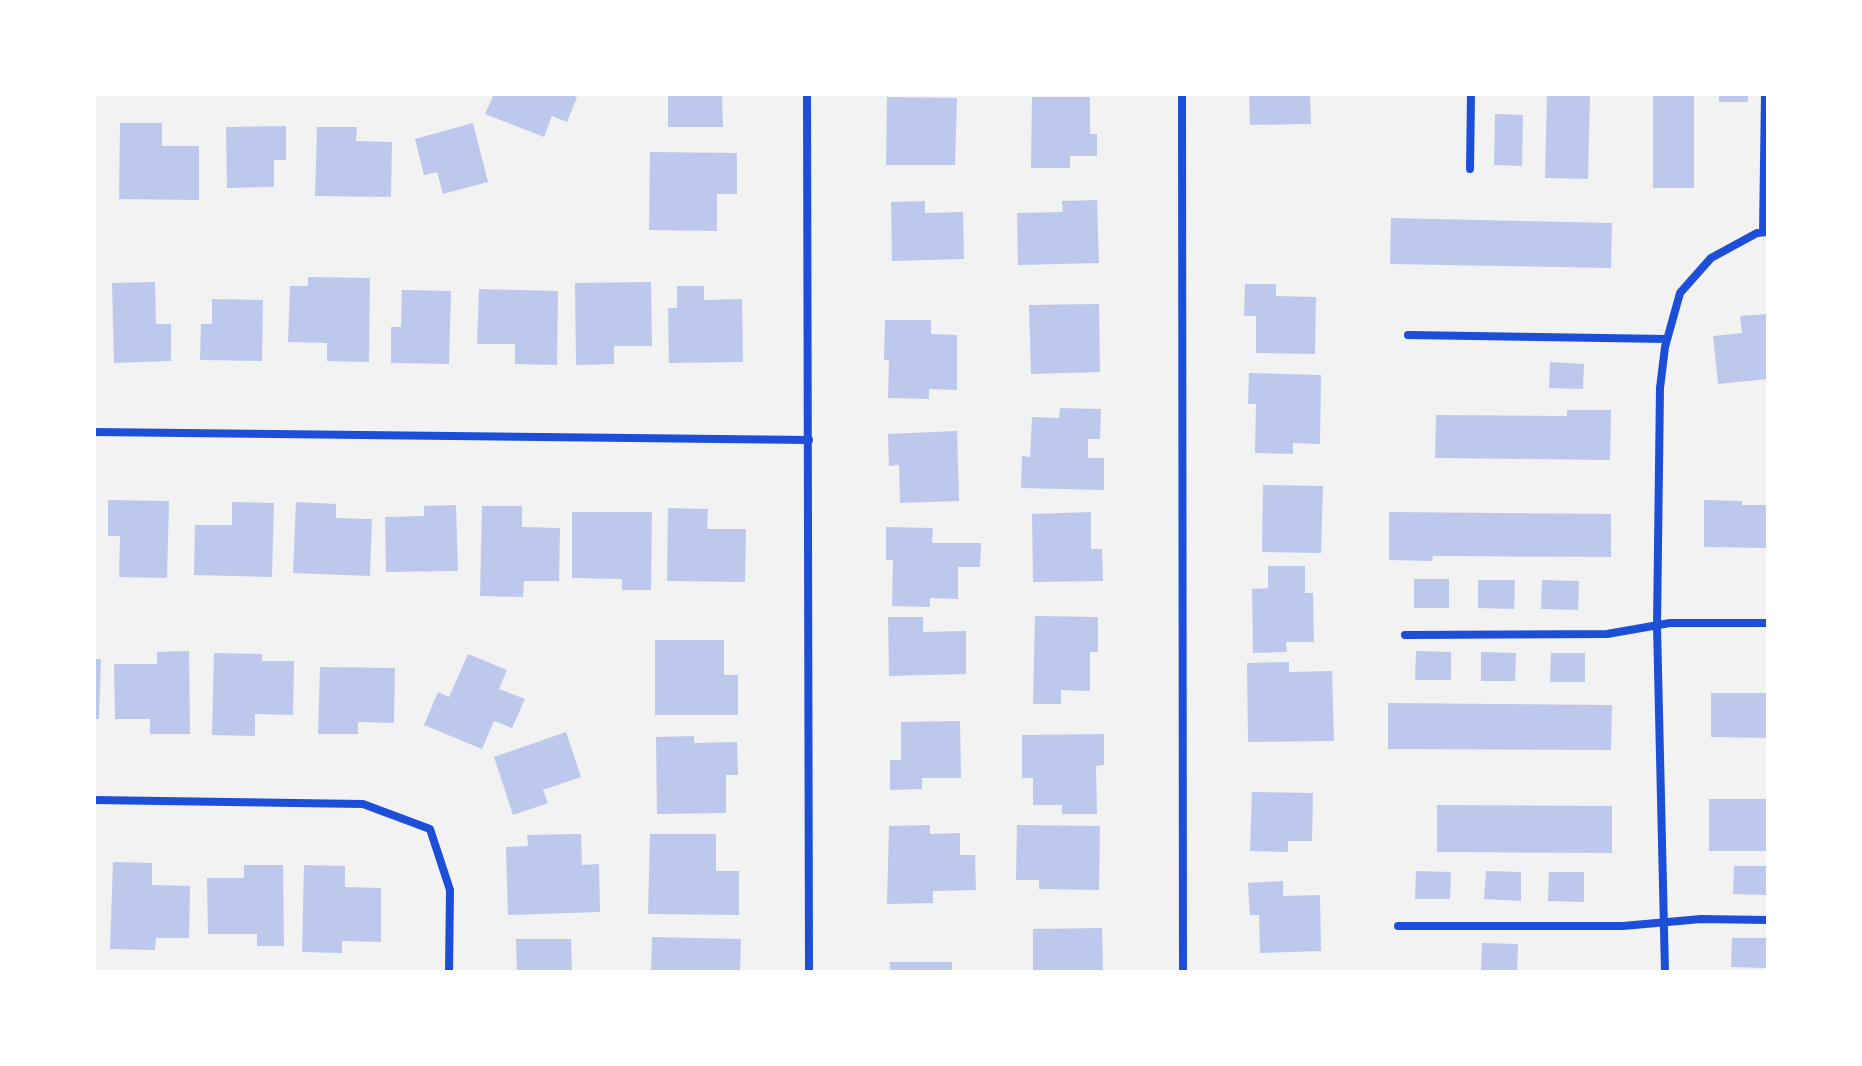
<!DOCTYPE html>
<html>
<head>
<meta charset="utf-8">
<style>
	body { margin:0 }
	#map { position:relative; width:1862px; height:1066px; overflow:hidden; background:#f2f2f2; font-family:Roboto,sans-serif }
	canvas { display:block }
	.frame { position:absolute; inset:0; border:96px solid #fff; pointer-events:none }
</style>
</head>
<body>
<div id="map">
<canvas width="1862" height="1066"></canvas>
<div class="frame"></div>
</div>
<script>
const g = document.querySelector('canvas').getContext('2d');
g.lineJoin = 'round';
function paint(path, color) { g.fillStyle = color; g.fill(path, 'evenodd'); }
const toPath = rows => new Path2D(rows.map(r => 'M' + r).join(''));
function trace(path, color, width, dash) { g.strokeStyle = color; g.lineWidth = width; g.lineCap = dash ? 'butt' : 'round'; g.setLineDash(dash || []); g.stroke(path); }
paint(toPath([
	[494,94,569,94,577,97,567,122,552,116,544,137,485,114],
	[668,94,722,94,723,127,668,127],
	[1249,94,1310,94,1311,124,1250,125],
	[1547,94,1590,94,1588,179,1545,178],
	[1653,94,1694,94,1694,188,1653,188],
	[1719,94,1748,94,1748,102,1719,102],
	[887,97,957,98,955,165,886,165],
	[1032,97,1090,97,1090,134,1097,134,1097,156,1070,156,1070,168,1031,168],
	[1495,114,1523,115,1522,166,1494,165],
	[120,123,162,123,162,146,199,146,199,200,119,199],
	[473,123,488,182,443,194,437,172,424,175,415,139],
	[286,126,286,160,274,160,274,187,227,188,226,127],
	[317,127,357,127,356,141,392,142,391,197,315,196],
	[650,152,737,153,737,194,717,194,717,231,649,230],
	[1097,200,1099,263,1018,265,1017,213,1063,212,1062,201],
	[925,201,925,213,963,212,964,259,892,261,891,202],
	[1391,218,1612,223,1611,268,1390,264],
	[308,277,370,278,369,362,327,361,327,343,288,342,290,286,308,286],
	[155,282,156,324,171,324,171,361,114,363,112,283],
	[651,282,652,346,614,346,614,364,576,365,575,283],
	[1245,284,1276,284,1276,296,1316,297,1315,354,1256,353,1256,316,1244,316],
	[677,286,704,286,704,300,742,299,743,362,669,363,668,308,677,308],
	[479,289,558,291,557,365,515,364,515,344,477,344],
	[402,290,451,291,449,364,391,363,391,327,401,327],
	[212,299,263,300,262,361,200,360,201,324,212,324],
	[1099,304,1100,372,1031,374,1029,305],
	[1768,314,1768,379,1718,384,1713,336,1742,333,1740,316],
	[885,320,931,320,931,334,957,335,957,390,929,389,929,399,888,398,889,360,884,360],
	[1550,362,1584,364,1583,389,1549,388],
	[1249,373,1321,375,1320,444,1293,443,1293,454,1255,453,1256,404,1248,404],
	[1060,408,1101,409,1100,439,1088,439,1088,458,1104,458,1104,490,1021,488,1022,456,1030,457,1032,417,1059,418],
	[1567,410,1611,410,1610,460,1435,458,1436,415,1567,416],
	[957,431,959,501,900,503,899,465,889,466,888,434],
	[1263,485,1323,486,1321,553,1262,552],
	[108,500,169,501,167,578,119,577,120,536,108,536],
	[1704,500,1742,501,1742,505,1768,505,1768,548,1704,547],
	[232,502,274,503,272,577,194,575,195,525,232,525],
	[296,502,336,504,336,518,372,519,370,576,293,573],
	[456,505,458,571,386,572,385,517,424,516,424,506],
	[482,506,522,506,522,527,560,528,559,581,524,581,523,597,480,596],
	[668,508,708,509,707,529,746,529,745,582,667,581],
	[572,512,652,512,651,590,622,590,622,579,572,578],
	[1091,512,1091,549,1102,549,1103,581,1033,582,1032,514],
	[1389,512,1611,514,1611,557,1433,556,1432,561,1389,560],
	[886,527,933,528,932,543,981,543,980,567,958,567,958,599,930,598,930,607,892,606,893,560,886,560],
	[1268,566,1305,566,1305,593,1313,593,1314,642,1286,642,1287,652,1253,653,1252,589,1268,588],
	[1414,579,1449,579,1449,608,1414,608],
	[1478,580,1515,580,1514,609,1478,608],
	[1542,580,1579,581,1578,610,1541,609],
	[1035,616,1098,617,1098,652,1090,652,1090,691,1061,690,1061,704,1033,704],
	[888,617,923,617,923,632,966,631,966,674,889,676],
	[655,640,724,640,724,675,738,675,738,715,655,715],
	[189,651,190,734,150,734,150,719,115,719,114,664,157,664,157,652],
	[1416,651,1451,652,1451,680,1415,680],
	[1481,652,1516,653,1515,681,1481,681],
	[214,653,262,654,262,661,294,661,293,715,255,714,255,736,212,735],
	[1551,653,1585,653,1585,682,1550,682],
	[468,654,507,670,499,689,525,699,512,728,494,721,482,749,424,725,438,692,449,697],
	[94,659,101,659,99,719,94,719],
	[1289,662,1289,672,1332,671,1334,741,1248,742,1247,663],
	[320,667,395,668,394,723,358,722,358,734,318,734],
	[1711,693,1768,693,1768,738,1711,737],
	[1388,703,1612,705,1611,750,1388,749],
	[960,721,961,778,922,778,922,789,890,790,890,760,901,760,901,722],
	[566,732,581,777,543,790,548,803,513,815,494,757],
	[1104,734,1104,765,1096,766,1097,814,1062,814,1062,805,1033,805,1033,778,1022,778,1022,735],
	[694,736,694,743,737,742,738,775,726,775,726,813,657,814,656,737],
	[1252,792,1313,793,1312,841,1288,841,1288,852,1250,851],
	[1709,799,1768,799,1768,851,1709,851],
	[1437,805,1612,806,1612,853,1437,852],
	[930,825,930,834,960,833,960,855,975,855,976,890,933,891,933,903,887,904,889,826],
	[1017,825,1100,826,1099,890,1039,889,1039,880,1016,880],
	[581,834,582,865,599,864,600,912,508,915,506,847,528,846,527,835],
	[650,834,716,834,716,871,739,871,739,915,648,914],
	[113,862,152,863,152,885,190,886,189,938,156,938,155,950,110,949],
	[244,865,283,865,284,946,257,946,257,934,208,934,207,878,244,878],
	[304,865,345,866,345,887,381,888,381,942,342,941,342,953,302,952],
	[1734,866,1768,866,1768,895,1733,894],
	[1416,871,1451,872,1450,899,1415,899],
	[1486,871,1521,872,1521,901,1484,899],
	[1549,872,1584,872,1584,902,1548,901],
	[1283,881,1283,896,1320,895,1321,951,1260,953,1259,915,1250,915,1248,883],
	[1102,928,1103,972,1033,972,1033,929],
	[652,937,741,939,740,972,651,972],
	[1732,938,1767,938,1766,968,1731,967],
	[516,939,571,939,572,972,517,972],
	[1482,943,1518,944,1517,972,1481,972],
	[890,962,952,962,952,972,890,972]
]), '#bdc9ec');
trace(toPath([
	[807,94,809,972],
	[1182,94,1183,972],
	[1470,169,1471,94],
	[1763,232,1765,94],
	[1408,335,1667,339],
	[94,432,809,440],
	[1405,635,1607,634,1670,623,1768,623],
	[94,800,363,804,430,829,450,890,449,972],
	[1398,926,1623,926,1701,919,1768,920],
	[1665,972,1657,626,1660,388,1665,347,1680,293,1711,258,1757,233,1768,232]
]), '#1d4ed8', 8);
</script>
</body>
</html>
